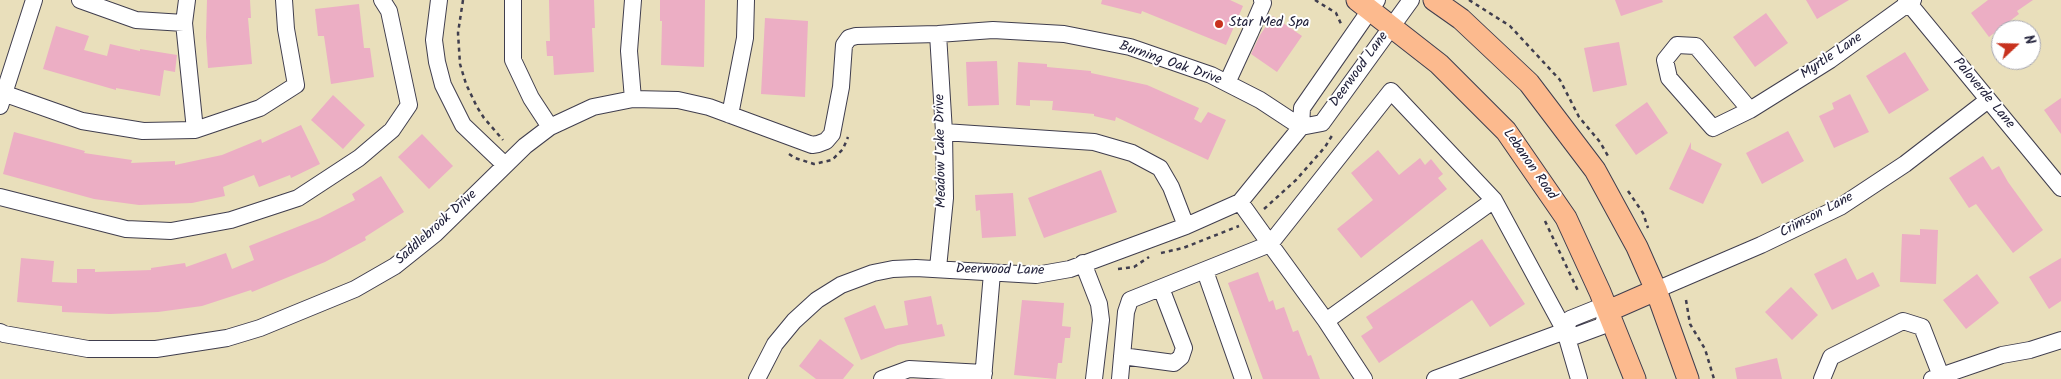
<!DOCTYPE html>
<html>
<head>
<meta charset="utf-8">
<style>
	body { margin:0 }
	#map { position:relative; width:2061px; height:379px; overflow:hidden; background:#e9dfbb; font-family:Kalam,sans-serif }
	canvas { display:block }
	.north { position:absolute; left:1991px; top:20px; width:50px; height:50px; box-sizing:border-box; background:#fff; border:1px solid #a7a7b1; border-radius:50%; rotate:69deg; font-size:14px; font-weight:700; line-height:20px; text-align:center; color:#22223b }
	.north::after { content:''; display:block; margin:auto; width:18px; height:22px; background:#c8321e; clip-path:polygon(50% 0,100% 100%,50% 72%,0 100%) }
</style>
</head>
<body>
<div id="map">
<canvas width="2061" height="379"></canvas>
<div class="north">N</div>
</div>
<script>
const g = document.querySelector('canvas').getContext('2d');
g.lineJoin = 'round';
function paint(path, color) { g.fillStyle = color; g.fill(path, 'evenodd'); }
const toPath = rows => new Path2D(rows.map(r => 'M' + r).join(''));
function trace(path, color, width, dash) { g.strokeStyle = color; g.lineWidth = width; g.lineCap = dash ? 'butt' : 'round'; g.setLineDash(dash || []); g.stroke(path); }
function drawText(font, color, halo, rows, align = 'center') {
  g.font = font + ' Kalam,sans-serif'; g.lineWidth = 4; g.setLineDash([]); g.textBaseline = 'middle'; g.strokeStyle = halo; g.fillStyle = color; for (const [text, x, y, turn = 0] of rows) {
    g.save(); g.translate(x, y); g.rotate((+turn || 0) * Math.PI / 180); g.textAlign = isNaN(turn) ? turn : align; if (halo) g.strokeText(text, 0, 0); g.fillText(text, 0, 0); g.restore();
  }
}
paint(toPath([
	[207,0,250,0,251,18,248,18,252,64,208,68,206,37],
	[549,0,594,0,595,28,592,28,594,72,554,75,553,56,547,56,546,41,550,41],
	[660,0,705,0,704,67,661,65,662,21,660,21],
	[1102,0,1230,0,1243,6,1226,45,1142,11,1141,14,1101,4],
	[1615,0,1662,0,1663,2,1621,16],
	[1806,0,1849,0,1817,19],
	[1988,0,2033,0,2017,11,2019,14,1989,37,1971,13],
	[359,4,364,48,370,48,374,77,331,84,324,36,318,36,315,9],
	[1766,13,1788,43,1755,67,1733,37],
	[1273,16,1302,36,1277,72,1251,54,1260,35],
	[765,18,808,21,805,97,761,94],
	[56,26,89,36,84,50,107,56,110,44,140,51,140,49,177,55,175,72,164,70,160,96,116,88,116,90,43,69],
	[1619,42,1627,85,1593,92,1584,48],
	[1905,52,1929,90,1889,114,1866,76],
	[997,61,999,105,968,106,966,62],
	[1018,62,1047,64,1047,67,1091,71,1091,73,1147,85,1199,108,1194,119,1201,123,1208,112,1226,120,1208,160,1116,117,1115,121,1094,116,1094,114,1052,110,1053,101,1030,100,1030,106,1016,105],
	[1850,94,1869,132,1834,148,1819,116,1834,109,1832,103],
	[333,95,365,125,343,149,311,120],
	[2061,98,2061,134,2044,110],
	[1647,102,1668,133,1636,155,1615,125],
	[301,125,320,164,291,178,290,175,259,187,254,175,223,187,225,196,192,203,139,205,94,199,3,174,14,132,85,151,84,153,132,160,131,163,175,161,175,165,222,155,261,139,262,143],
	[1788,131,1804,161,1762,184,1746,153],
	[422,134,453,166,429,189,398,157],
	[1691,142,1691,149,1722,164,1703,204,1669,189],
	[1378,150,1399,175,1420,158,1425,165,1431,159,1443,174,1438,178,1447,189,1361,258,1337,229,1373,200,1351,173],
	[1983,156,1992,170,1999,166,2008,182,2043,230,2013,253,1976,204,1969,208,1949,178],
	[1101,170,1117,212,1044,238,1028,198],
	[381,176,404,212,365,237,366,240,325,262,252,292,251,290,202,306,158,312,110,314,62,312,62,306,17,302,21,258,54,261,52,282,77,283,77,269,95,269,95,272,151,270,151,268,185,263,186,267,226,253,232,269,254,260,249,246,320,218,355,200,352,194],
	[1013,193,1016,236,982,238,980,210,976,211,975,195],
	[1920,229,1938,230,1936,284,1900,282,1902,234,1920,235],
	[1482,239,1525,304,1490,327,1472,300,1379,363,1361,336,1373,328,1366,317],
	[1846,258,1857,280,1873,272,1880,286,1832,310,1814,274],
	[2061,258,2061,301,2049,309,2029,277],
	[1258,272,1269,302,1273,300,1276,310,1284,307,1293,332,1298,330,1308,356,1311,355,1320,379,1263,379,1228,283],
	[1977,274,1999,303,1966,329,1943,300],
	[1791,287,1818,315,1792,340,1765,312],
	[931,296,937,325,942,324,945,336,898,345,861,360,844,318,875,305,885,329,908,325,904,301],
	[1022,300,1064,303,1062,326,1071,327,1070,338,1065,338,1062,363,1058,363,1056,379,1014,375],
	[820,339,854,365,843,379,816,379,799,366],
	[1777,358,1782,379,1737,379,1735,368]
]), '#ecaec4');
const minor = toPath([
	[80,0,136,20,184,23,195,130],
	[439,0,434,40,437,62,443,85,463,125,505,165],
	[513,0,513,60,531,98,550,127],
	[633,0,629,51,633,99],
	[1906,0,2061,188],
	[184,23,187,0],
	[1227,83,1250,33,1263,3,1262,0],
	[0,92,82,121,143,131,195,130,260,108,296,85,286,29,284,0],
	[0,106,34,0],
	[1750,110,1696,46,1677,45,1665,60,1669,78,1713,128,1750,110,1830,60,1913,0],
	[730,115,745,38,746,0],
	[1301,127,1322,123,1411,0],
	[944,132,1094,142,1132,153,1160,168,1171,187,1186,226],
	[0,197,126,229,171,231,231,220,298,198,359,158,392,130,409,105,389,11,382,0],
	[1494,200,1326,321,1270,244,1391,91,1494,200,1565,331,1579,379],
	[1083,263,1099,304,1101,320,1094,379],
	[938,268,945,198,944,132,938,34],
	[1205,271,1243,379],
	[1656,290,1761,245,1840,207,1905,164,1988,100],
	[1326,321,1364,379],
	[0,332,4,334,88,349,156,349,227,338,260,328,355,289,395,266,435,234,525,146,550,127,593,107,633,99,678,100,709,107,812,145,818,144,826,141,832,134,841,87,844,45,849,38,856,36,938,34,993,30,1064,34,1130,47,1211,75,1260,100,1301,127],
	[1122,356,1174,363,1181,357,1184,348,1161,288],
	[757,379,775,344,794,321,817,300,841,285,873,273,893,269,916,268,1036,275,1070,269,1186,226,1240,202,1301,127,1302,108,1377,0],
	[882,379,909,369,984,373],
	[983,379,992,273],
	[1120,379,1126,312,1130,300,1270,244,1240,202],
	[1435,379,1565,331,1570,319,1595,309,1608,311,1602,326,1575,336,1565,331],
	[1822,379,1831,357,1903,321,1922,327,1941,376],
	[1932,379,2002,355,2030,350,2061,340]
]);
const major = toPath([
	[1357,0,1439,64,1506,131,1566,218,1600,292,1635,379],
	[1434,0,1461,19,1529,83,1595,170,1637,247,1656,290,1688,379],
	[1608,311,1656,290]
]);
trace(minor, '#403e4e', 18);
trace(major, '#403e4e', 23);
trace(toPath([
	[463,0,458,33,460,64,466,84,477,107,484,118,503,140],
	[1315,0,1336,13,1342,26],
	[1469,0,1510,26,1560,80,1579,117,1600,142,1608,156],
	[789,154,795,158,814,164,832,160,843,149,848,137],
	[1628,191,1643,213,1648,228],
	[1264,209,1296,180,1325,147,1333,134],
	[1545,221,1579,293],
	[1161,253,1183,248,1239,226],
	[1118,269,1134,267,1149,257],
	[1686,300,1690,324,1705,349,1714,379]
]), '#403e4e', 2.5, [4, 4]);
trace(minor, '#fff', 16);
trace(major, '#fcba8e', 21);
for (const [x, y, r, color] of [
	[1219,24,5,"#c8321e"]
]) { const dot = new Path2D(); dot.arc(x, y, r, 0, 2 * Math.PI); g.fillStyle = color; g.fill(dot); trace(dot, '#fff', 2); }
drawText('14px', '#22223b', '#fff', [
	["Star Med Spa",1229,24]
], 'left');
drawText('14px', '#22223b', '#fff', [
	["Myrtle Lane",1832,57,-34],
	["Burning Oak Drive",1170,64,19],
	["Deerwood Lane",1360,70,-54],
	["Paloverde Lane",1983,94,50],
	["Meadow Lake Drive",942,151,-91],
	["Lebanon Road",1529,165,55],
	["Crimson Lane",1817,216,-28],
	["Saddlebrook Drive",437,228,-42],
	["Deerwood Lane",1000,271,1]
]);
</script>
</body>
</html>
